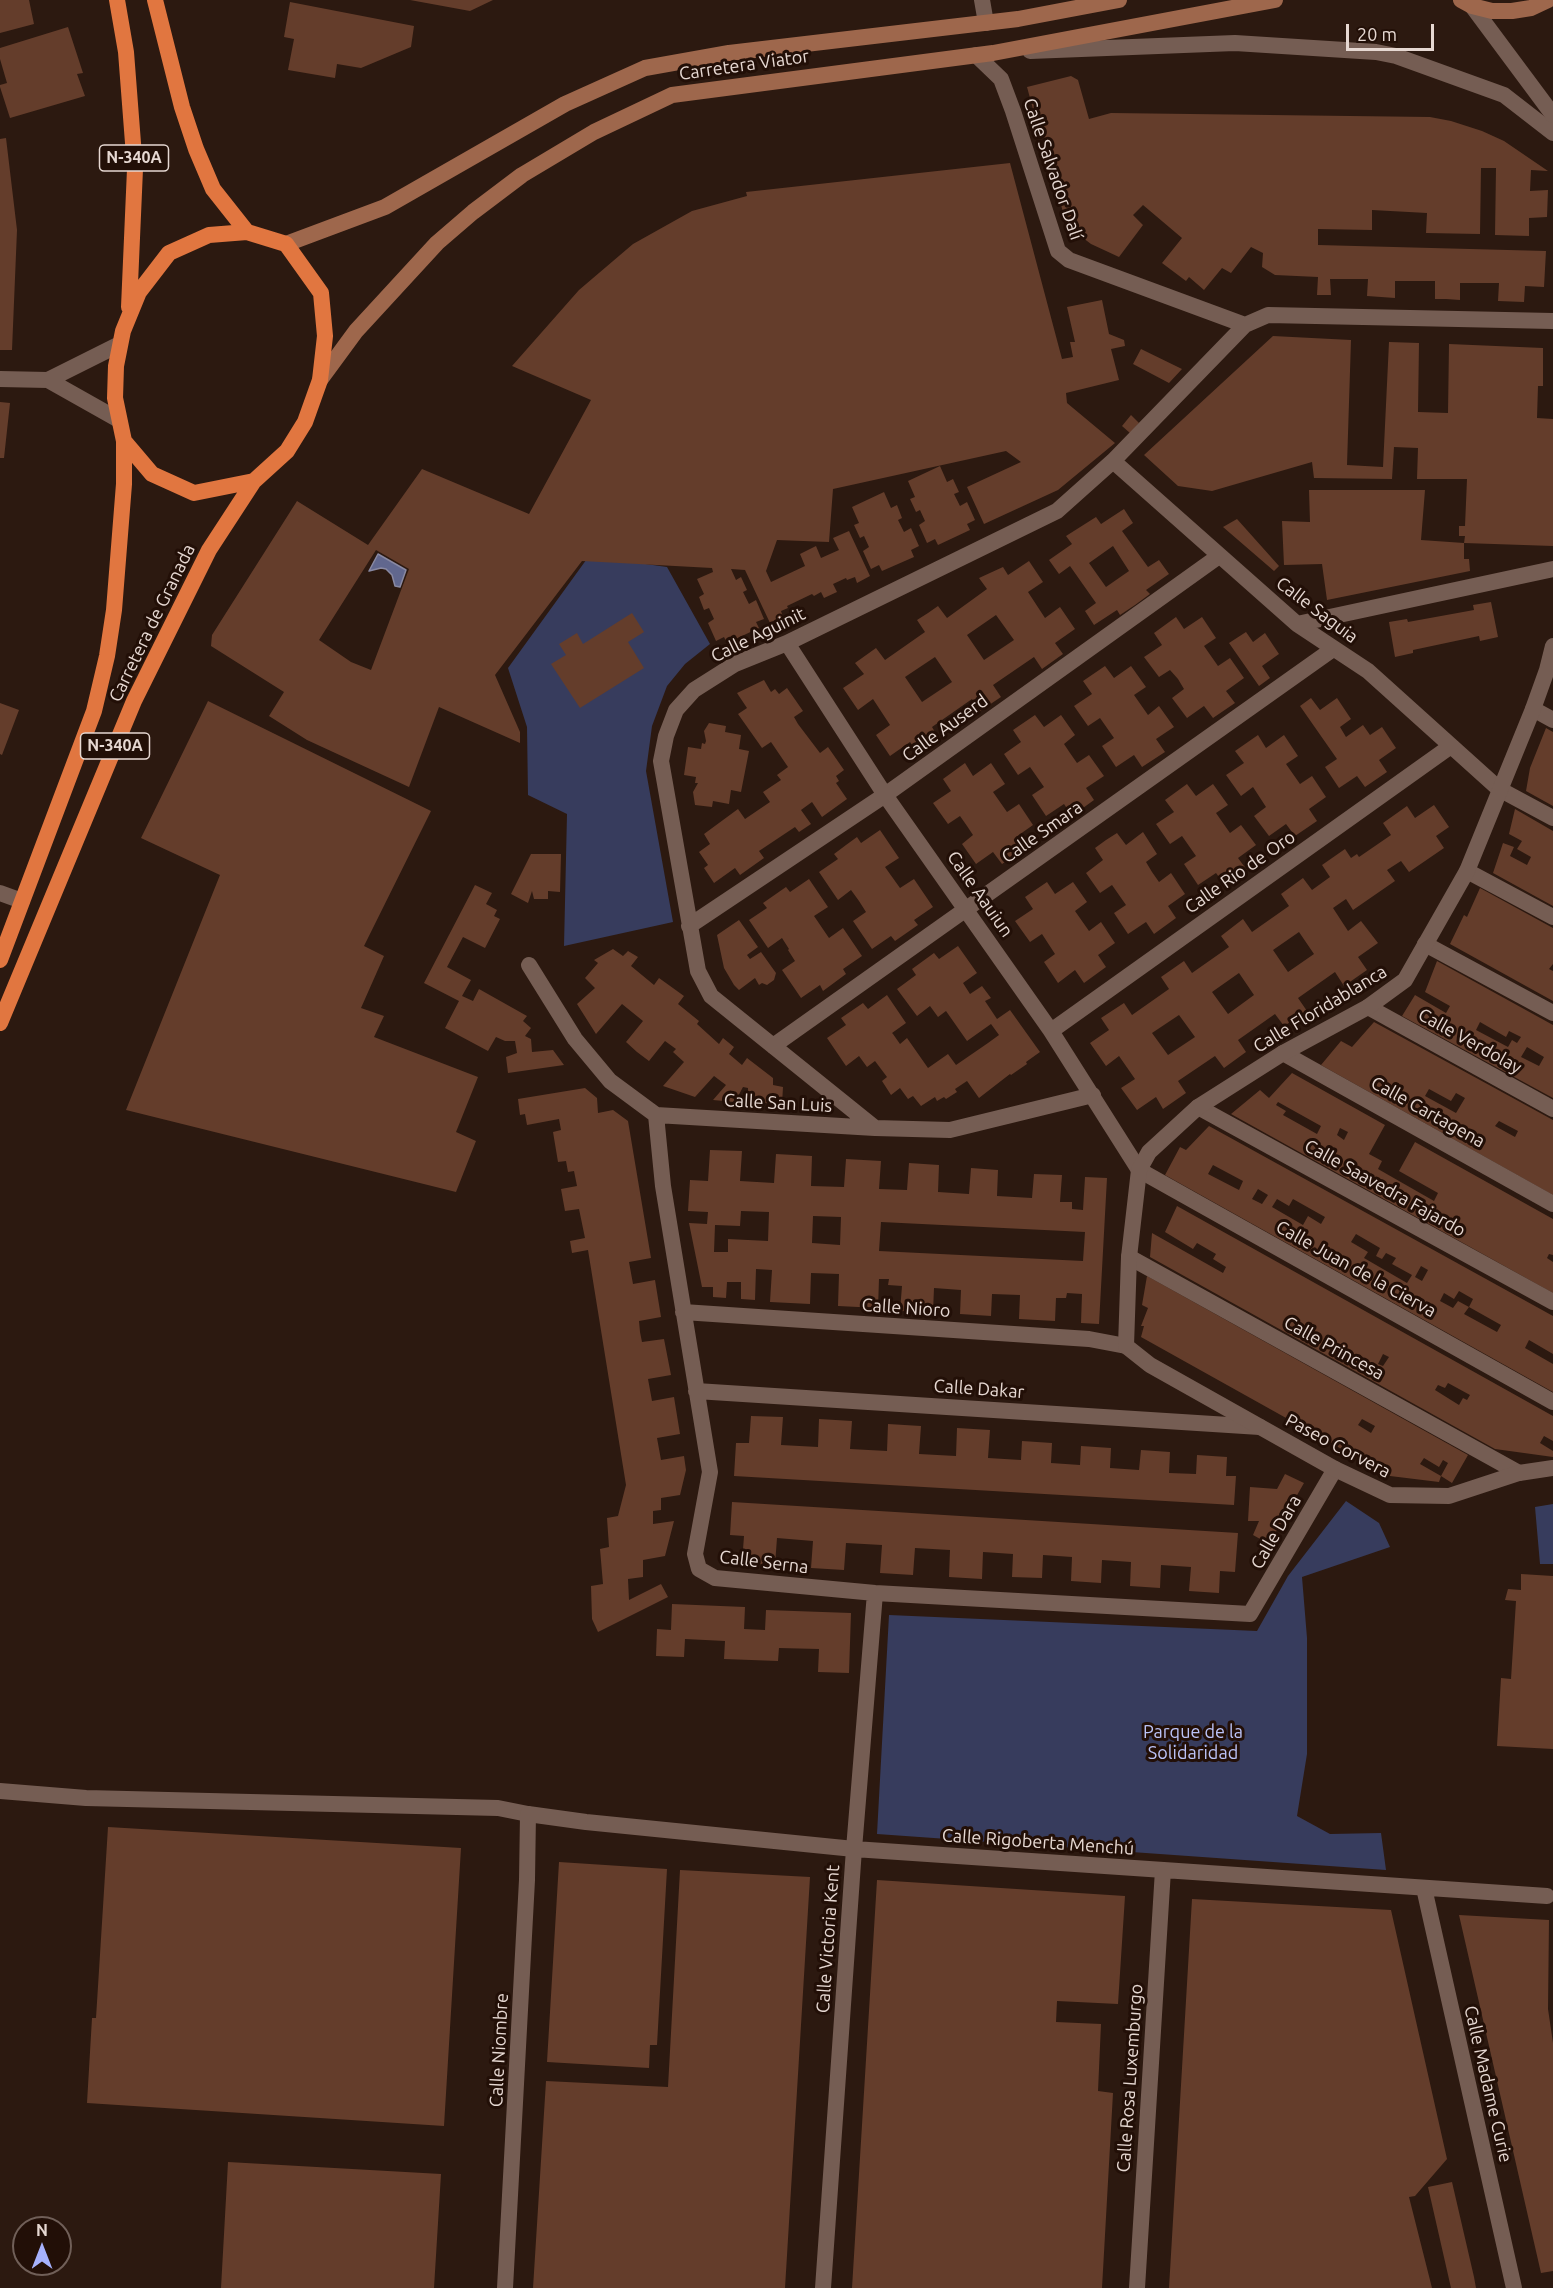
<!DOCTYPE html>
<html>
<head>
<meta charset="utf-8">
<style>
	body { margin:0 }
	#map { position:relative; width:1553px; height:2288px; overflow:hidden; background:#2c1910; font-family:Ubuntu,sans-serif }
	canvas { display:block }
	.north { position:absolute; left:12px; top:2216px; width:60px; height:60px; box-sizing:border-box; background:#220f07; border:2px solid #705f58; border-radius:50%; rotate:0deg; font-size:16px; font-weight:700; line-height:24px; text-align:center; color:#e6d8d2 }
	.north::after { content:''; display:block; margin:auto; width:21px; height:27px; background:#a6b1fc; clip-path:polygon(50% 0,100% 100%,50% 72%,0 100%) }
	.scale { position:absolute; left:1346px; top:24px; width:88px; height:27px; box-sizing:border-box; border:3px solid #e6d8d2; border-top:0; padding-left:8px; font-size:18px; line-height:21px; white-space:nowrap; color:#e6d8d2; -webkit-text-stroke:4px #220f07; paint-order:stroke }
</style>
</head>
<body>
<div id="map">
<canvas width="1553" height="2288"></canvas>
<div class="north">N</div>
<div class="scale">20 m</div>
</div>
<script>
const g = document.querySelector('canvas').getContext('2d');
g.lineJoin = 'round';
function paint(path, color) { g.fillStyle = color; g.fill(path, 'evenodd'); }
const toPath = rows => new Path2D(rows.map(r => 'M' + r).join(''));
function trace(path, color, width, dash) { g.strokeStyle = color; g.lineWidth = width; g.lineCap = dash ? 'butt' : 'round'; g.setLineDash(dash || []); g.stroke(path); }
function drawText(font, color, halo, rows, align = 'center') {
  g.font = font + ' Ubuntu,sans-serif'; g.lineWidth = 6; g.setLineDash([]); g.textBaseline = 'middle'; g.strokeStyle = halo; g.fillStyle = color; for (const [text, x, y, turn = 0] of rows) {
    g.save(); g.translate(x, y); g.rotate((+turn || 0) * Math.PI / 180); g.textAlign = isNaN(turn) ? turn : align; if (halo) g.strokeText(text, 0, 0); g.fillText(text, 0, 0); g.restore();
  }
}
paint(toPath([
	[589,556,667,567,710,644,685,664,667,686,652,726,646,771,673,922,564,946,567,814,528,795,527,727,508,668],
	[1346,1501,1379,1523,1390,1547,1302,1577,1307,1638,1307,1754,1297,1816,1330,1834,1381,1833,1386,1870,877,1834,889,1615,1257,1631,1288,1576],
	[1553,1504,1553,1564,1540,1564,1535,1507]
]), '#373c5d');
const water = toPath([
	[378,554,406,570,400,587,395,586,392,575,386,569,381,568,369,571,378,554]
]);
paint(water, '#61678e');
trace(water, '#8989a2', 1.5);
paint(toPath([
	[0,0,29,0,34,24,0,33],
	[410,0,493,0,470,11],
	[290,2,414,26,411,47,361,68,337,64,335,78,288,70,294,39,284,37],
	[68,27,83,73,77,74,85,96,10,118,0,87,0,85,7,83,0,59,0,48],
	[1071,76,1078,80,1089,119,1111,113,1430,117,1451,121,1482,131,1504,141,1548,171,1531,170,1530,191,1548,190,1547,217,1529,218,1529,236,1495,235,1496,168,1481,168,1480,234,1426,233,1427,213,1372,210,1372,230,1318,229,1318,245,1546,251,1544,287,1525,286,1524,302,1498,301,1499,283,1460,283,1460,300,1446,299,1435,299,1435,281,1395,281,1395,298,1367,296,1368,279,1330,279,1331,295,1317,295,1318,277,1275,275,1262,267,1263,253,1251,247,1231,273,1222,268,1204,290,1189,277,1186,281,1162,263,1182,238,1143,205,1133,215,1143,225,1119,257,1091,244,1066,225,1043,131,1039,131,1027,87],
	[6,138,17,230,12,350,0,350,0,139],
	[1010,163,1062,359,1073,357,1070,342,1075,342,1067,307,1102,300,1109,334,1124,340,1125,346,1111,349,1119,380,1066,393,1067,403,1115,443,1058,490,984,524,967,487,1021,462,1006,451,833,489,829,542,777,540,766,571,771,582,805,566,800,554,816,546,821,558,839,550,833,538,849,531,870,576,857,583,855,577,847,580,846,578,833,584,837,592,824,598,821,592,814,596,812,594,787,606,788,608,781,611,783,617,770,623,745,570,731,569,736,580,741,577,747,590,743,592,749,604,756,600,764,619,756,622,759,628,727,643,724,637,716,641,708,623,714,619,709,608,704,610,699,597,704,594,697,579,713,572,712,568,582,561,495,675,520,732,520,743,439,707,409,787,307,740,269,716,284,692,211,646,212,635,297,501,368,545,422,469,529,514,591,400,512,366,579,290,633,244,692,211,747,196,746,192],
	[376,550,409,569,371,670,351,662,319,640],
	[1273,336,1351,340,1347,465,1383,467,1389,342,1419,343,1418,412,1448,413,1449,344,1543,348,1543,386,1538,386,1537,418,1553,419,1553,546,1464,543,1465,536,1459,536,1459,526,1465,526,1467,479,1417,479,1418,448,1394,447,1392,479,1314,478,1312,462,1212,491,1178,486,1144,455],
	[1141,349,1182,369,1169,383,1133,364],
	[0,402,10,403,4,458,0,458],
	[1131,415,1139,423,1130,433,1122,426],
	[940,466,947,482,953,479,959,492,954,494,960,506,967,502,975,520,967,524,970,530,938,545,935,539,927,543,919,525,925,521,920,510,916,512,910,499,915,497,908,481],
	[1309,490,1425,490,1421,540,1464,543,1464,559,1469,559,1470,571,1327,600,1322,564,1284,565,1282,521,1310,522],
	[884,492,891,508,897,505,902,518,898,520,904,532,911,528,919,546,911,550,914,557,882,571,879,565,871,569,863,551,869,547,864,536,860,538,854,525,859,523,852,507],
	[1124,509,1133,523,1122,531,1148,567,1159,560,1169,574,1146,590,1150,594,1135,605,1120,615,1117,610,1094,625,1085,611,1096,603,1070,566,1059,574,1049,560,1072,544,1066,536,1096,517,1101,524],
	[1113,546,1129,571,1106,587,1089,563],
	[1237,519,1279,566,1274,571,1223,527],
	[1029,561,1043,582,1028,592,1045,618,1060,607,1075,629,1055,643,1063,654,1042,669,1034,657,993,685,1001,697,980,711,972,699,932,727,939,739,919,754,910,742,890,756,876,735,890,725,873,699,858,710,843,688,864,674,855,663,876,648,885,660,925,632,917,620,928,613,938,606,947,618,987,589,979,578,1003,567,1008,575],
	[996,615,1014,640,984,660,967,635],
	[935,657,952,682,922,702,905,677],
	[1491,602,1498,637,1480,641,1479,636,1413,650,1413,653,1395,657,1389,622,1407,619,1408,622,1474,610,1473,605],
	[632,613,644,632,628,642,644,668,580,708,551,664,566,655,559,644,577,633,583,644],
	[1176,617,1184,629,1202,617,1216,638,1204,646,1218,666,1230,658,1244,678,1226,691,1235,703,1213,718,1204,706,1187,718,1172,698,1184,689,1178,679,1170,670,1159,677,1144,657,1162,645,1154,633],
	[1246,632,1253,642,1265,633,1279,654,1262,666,1270,678,1259,686,1229,643],
	[1105,666,1114,678,1131,666,1146,687,1134,695,1148,715,1159,706,1174,727,1156,739,1165,752,1142,767,1134,755,1116,767,1102,746,1114,738,1100,718,1088,726,1074,706,1092,694,1083,681],
	[764,680,771,692,775,689,779,694,787,688,803,711,794,717,798,724,820,753,828,747,844,770,836,776,839,781,836,783,847,799,822,817,812,802,801,810,811,824,799,832,795,827,759,851,764,858,740,875,735,868,714,883,704,868,708,865,699,852,710,844,704,834,738,809,745,819,770,802,763,792,781,780,777,775,788,767,771,742,762,748,738,714,747,708,737,693],
	[1311,698,1320,710,1337,698,1351,719,1340,727,1346,737,1363,725,1370,735,1382,727,1396,748,1379,760,1387,772,1365,787,1357,776,1339,788,1325,767,1337,759,1300,706],
	[208,701,431,811,364,946,384,956,361,1008,384,1016,374,1037,478,1077,456,1132,476,1141,456,1192,126,1110,220,875,141,838],
	[0,703,19,710,2,755,0,754],
	[1035,715,1044,727,1061,715,1075,735,1064,744,1070,753,1077,763,1089,755,1104,776,1086,788,1094,800,1072,816,1064,804,1046,816,1032,795,1044,787,1030,767,1018,775,1004,754,1021,742,1013,730],
	[709,723,726,726,725,732,741,735,739,749,749,751,741,792,731,790,729,804,713,801,712,807,695,805,693,792,698,783,695,783,696,777,684,775,688,747,701,749,702,743,705,744,706,741,704,731],
	[1546,728,1553,732,1553,806,1526,791,1530,768],
	[1258,735,1266,748,1284,735,1298,756,1286,764,1300,784,1312,776,1326,797,1309,809,1317,821,1295,836,1286,824,1269,836,1254,816,1266,807,1253,787,1241,796,1226,775,1244,763,1235,751],
	[965,763,973,776,991,763,1005,784,993,792,1007,812,1019,804,1033,825,1016,837,1024,849,1002,864,993,852,976,864,962,844,973,835,967,826,960,816,948,824,933,803,951,791,943,779],
	[1187,784,1196,796,1213,784,1228,805,1216,813,1230,833,1241,825,1256,845,1238,858,1247,870,1225,885,1216,873,1198,885,1184,864,1196,856,1182,836,1170,844,1156,824,1174,812,1165,800],
	[1434,805,1449,827,1436,836,1444,848,1409,872,1401,861,1387,870,1395,881,1353,910,1346,899,1333,908,1348,931,1361,921,1378,943,1358,957,1367,970,1344,986,1335,972,1298,998,1307,1011,1284,1026,1275,1014,1238,1040,1246,1052,1224,1068,1215,1056,1178,1081,1186,1093,1163,1109,1156,1097,1137,1110,1121,1088,1135,1079,1119,1056,1106,1066,1090,1043,1109,1030,1101,1018,1124,1003,1132,1015,1169,989,1161,977,1184,961,1192,973,1229,947,1221,936,1243,919,1252,932,1289,906,1281,894,1303,878,1312,890,1330,877,1322,865,1345,849,1351,858,1357,854,1359,857,1391,835,1383,823,1407,806,1415,818],
	[1299,932,1314,954,1288,972,1273,950],
	[1239,973,1254,995,1228,1014,1212,992],
	[1179,1015,1195,1037,1168,1055,1152,1033],
	[1515,809,1553,831,1553,906,1493,873,1503,843,1514,847,1510,856,1527,865,1531,857,1517,849,1522,841,1509,834],
	[880,830,899,858,885,867,900,888,914,879,933,907,914,920,918,925,895,941,891,936,872,949,853,921,866,912,859,901,851,890,838,900,819,872,838,859,834,854,846,845,857,837,861,843],
	[1143,832,1157,854,1146,862,1152,872,1159,882,1171,873,1185,894,1168,906,1176,918,1154,934,1146,922,1128,934,1114,913,1126,905,1112,885,1100,893,1086,873,1103,860,1095,848,1106,840,1117,833,1126,845],
	[531,854,561,854,560,892,548,891,548,899,534,899,532,891,528,903,511,894],
	[809,879,828,907,814,916,829,938,843,928,862,956,843,969,846,974,823,991,820,985,801,998,782,970,795,961,788,950,789,949,782,938,768,948,749,920,767,908,763,903,786,887,790,892],
	[1047,882,1055,894,1073,882,1087,902,1075,911,1089,931,1101,922,1115,943,1098,955,1106,967,1084,983,1075,970,1058,983,1044,962,1055,954,1042,934,1030,942,1015,921,1033,909,1025,897],
	[475,885,492,893,486,904,497,910,494,916,500,919,485,948,463,937,447,967,471,980,462,996,473,1001,479,989,527,1016,523,1021,531,1028,525,1036,531,1039,532,1052,553,1050,564,1065,508,1073,506,1057,517,1053,515,1041,505,1041,496,1037,488,1051,445,1028,459,1001,424,983],
	[1480,888,1553,928,1553,964,1549,969,1553,971,1553,1001,1450,944,1464,915,1467,917],
	[739,920,758,947,747,955,750,959,761,952,776,973,774,980,767,985,762,983,759,985,755,978,739,990,734,985,724,968,717,935],
	[958,946,977,973,963,983,970,994,982,986,991,998,985,1001,997,1019,1010,1010,1040,1052,1026,1062,1027,1064,1011,1075,1010,1074,979,1098,967,1081,955,1089,957,1092,946,1099,944,1097,937,1101,935,1097,921,1106,913,1096,908,1099,900,1088,891,1095,882,1081,887,1077,875,1061,867,1067,859,1056,846,1066,827,1038,846,1025,841,1018,863,1003,868,1009,887,995,906,1023,892,1033,893,1034,900,1044,907,1038,928,1068,948,1054,956,1065,988,1043,999,1035,991,1024,967,1041,946,1011,938,1017,930,1006,917,1016,897,989,916,975,912,969,934,953,939,959],
	[613,949,623,956,628,951,638,957,631,966,654,985,659,978,684,996,678,1004,699,1021,697,1024,719,1044,723,1038,734,1047,729,1054,742,1065,747,1058,773,1078,773,1085,783,1087,782,1104,748,1102,748,1088,743,1087,735,1102,713,1100,726,1085,714,1076,695,1097,663,1086,684,1062,673,1052,676,1049,665,1041,649,1061,637,1052,626,1042,643,1021,622,1004,596,1034,577,1004,595,988,585,978,598,963,594,960],
	[1437,961,1553,1025,1553,1098,1402,1016,1415,995,1446,1013,1450,1006,1425,992],
	[1480,1022,1506,1037,1509,1031,1521,1037,1517,1043,1512,1040,1508,1047,1476,1030],
	[1527,1047,1544,1057,1539,1066,1521,1057],
	[1374,1022,1553,1120,1553,1195,1321,1065,1341,1041,1352,1047],
	[1429,1089,1451,1101,1456,1093,1465,1098,1456,1113,1425,1096],
	[1499,1121,1518,1131,1515,1137,1495,1126],
	[1292,1073,1385,1125,1369,1154,1382,1161,1378,1169,1434,1201,1438,1193,1399,1171,1415,1142,1553,1219,1553,1255,1549,1254,1547,1258,1553,1262,1553,1293,1231,1114,1260,1090,1269,1098],
	[1278,1102,1321,1126,1317,1134,1283,1115,1286,1111,1276,1105],
	[1340,1128,1348,1132,1344,1140,1337,1135],
	[585,1088,597,1098,598,1113,613,1110,628,1121,651,1258,629,1262,633,1284,655,1280,661,1317,639,1321,640,1332,642,1342,664,1339,671,1375,648,1379,652,1401,674,1397,680,1434,657,1438,661,1460,684,1456,686,1470,680,1495,661,1498,661,1510,653,1511,653,1524,674,1521,665,1556,643,1560,643,1577,628,1579,629,1600,661,1584,668,1597,598,1632,592,1619,591,1586,603,1584,600,1549,609,1547,607,1518,618,1516,626,1485,588,1250,572,1253,570,1241,585,1238,579,1209,565,1211,561,1189,577,1186,574,1171,568,1172,566,1161,558,1162,553,1132,561,1130,559,1119,527,1125,525,1114,520,1115,518,1099],
	[1209,1126,1553,1316,1553,1354,1529,1340,1525,1348,1553,1364,1553,1392,1165,1175,1180,1147,1186,1150],
	[1213,1165,1243,1181,1239,1190,1208,1174],
	[1258,1189,1268,1195,1262,1204,1252,1199],
	[1277,1199,1289,1206,1293,1199,1325,1217,1321,1224,1308,1216,1303,1225,1272,1207],
	[1356,1234,1380,1248,1376,1256,1382,1259,1386,1253,1396,1258,1392,1264,1412,1275,1407,1283,1364,1258,1368,1252,1351,1242],
	[1421,1266,1428,1270,1422,1281,1415,1277],
	[1459,1291,1473,1299,1469,1307,1501,1325,1497,1332,1464,1314,1469,1307,1458,1301,1453,1308,1440,1301,1444,1293,1454,1299],
	[710,1150,742,1151,740,1181,774,1183,776,1154,812,1156,811,1186,844,1187,846,1159,881,1161,879,1189,907,1190,909,1163,939,1165,938,1192,969,1194,971,1168,998,1170,997,1196,1032,1198,1034,1174,1062,1175,1060,1202,1072,1202,1072,1209,1083,1210,1085,1177,1107,1178,1099,1324,1081,1323,1082,1294,1067,1293,1066,1298,1056,1298,1055,1321,1019,1319,1020,1295,992,1294,991,1316,960,1314,961,1290,934,1288,933,1312,900,1311,902,1286,888,1285,889,1279,879,1279,878,1308,838,1306,839,1274,811,1273,810,1304,770,1302,772,1270,756,1269,755,1300,741,1299,741,1282,727,1282,726,1298,713,1297,713,1287,702,1287,689,1223,707,1224,708,1212,688,1211,690,1180,708,1181],
	[741,1211,769,1212,768,1241,728,1239,728,1252,714,1252,715,1225,740,1226],
	[813,1216,841,1217,840,1245,812,1243],
	[881,1222,1085,1232,1083,1261,879,1251],
	[1177,1206,1553,1416,1553,1441,1544,1436,1540,1443,1553,1451,1553,1457,1495,1449,1150,1257,1152,1233,1223,1273,1226,1267,1213,1259,1216,1254,1197,1243,1193,1249,1165,1232],
	[1383,1354,1389,1357,1383,1366,1378,1364],
	[1448,1383,1470,1395,1467,1400,1463,1398,1459,1405,1435,1390,1438,1385,1445,1388],
	[1147,1276,1468,1455,1452,1483,1441,1476,1448,1463,1443,1460,1439,1467,1424,1458,1420,1464,1441,1476,1439,1482,1390,1476,1141,1337,1144,1326,1141,1326,1148,1308,1142,1305],
	[1362,1419,1375,1426,1371,1433,1358,1425],
	[751,1416,783,1417,781,1445,818,1447,819,1419,852,1421,850,1449,887,1451,888,1424,921,1426,919,1454,956,1456,957,1428,990,1430,988,1458,1021,1460,1022,1441,1052,1443,1051,1463,1080,1465,1081,1446,1111,1448,1110,1468,1139,1470,1141,1450,1170,1452,1169,1473,1196,1474,1197,1455,1227,1457,1226,1476,1236,1476,1234,1505,734,1476,736,1443,749,1443],
	[1285,1474,1304,1483,1269,1544,1253,1535,1259,1521,1248,1521,1250,1487,1277,1489],
	[732,1502,1238,1533,1235,1572,1220,1571,1219,1593,1189,1591,1191,1567,1161,1565,1160,1588,1130,1586,1131,1562,1102,1560,1101,1583,1071,1581,1072,1557,1043,1555,1042,1578,1012,1577,1013,1554,983,1552,982,1579,949,1577,950,1550,915,1548,913,1575,880,1573,882,1545,846,1543,844,1570,811,1568,813,1541,777,1538,775,1565,742,1563,744,1536,730,1535],
	[1521,1574,1553,1576,1553,1749,1497,1746,1501,1678,1511,1679,1516,1601,1505,1600,1508,1589,1521,1590],
	[672,1604,745,1607,744,1629,765,1630,766,1610,851,1613,849,1673,818,1672,819,1649,779,1648,778,1661,724,1659,725,1641,685,1639,684,1657,656,1656,657,1629,671,1630],
	[108,1827,461,1848,444,2126,87,2103,92,2018,96,2018],
	[559,1862,667,1869,657,2045,650,2045,649,2068,547,2062],
	[680,1870,810,1877,785,2288,533,2288,546,2081,668,2087],
	[877,1880,1125,1896,1118,2004,1057,2001,1056,2022,1101,2024,1098,2091,1113,2093,1102,2288,852,2288],
	[1192,1899,1391,1910,1447,2159,1415,2196,1409,2197,1432,2288,1169,2288],
	[1459,1915,1549,1920,1548,2009,1553,2043,1553,2271,1541,2273],
	[228,2162,441,2174,434,2288,221,2288],
	[1452,2182,1474,2277,1476,2288,1451,2288,1428,2187]
]), '#643d2b');
trace(toPath([
	[1030,51,1235,43,1376,52,1396,56,1504,95,1553,133],
	[0,1791,86,1798,498,1808,528,1814]
]), '#755d53', 16);
trace(toPath([
	[982,0,986,23],
	[976,55,1001,79,1013,111,1058,251,1069,260,1245,325,1268,315,1553,321],
	[0,379,48,380,120,344],
	[48,380,119,420],
	[1113,461,1297,624,1368,671,1499,789,1553,818],
	[1297,624,1553,569],
	[787,643,885,795,1051,1031,1139,1170,1553,1402],
	[1533,709,1553,720],
	[1467,871,1553,917],
	[0,893,22,901],
	[689,926,885,795,1219,556],
	[1425,944,1553,1013],
	[529,965,575,1039,610,1081,656,1115,875,1128,950,1130,1093,1095],
	[1368,1007,1553,1109],
	[1051,1031,1451,746],
	[773,1046,1333,649],
	[1283,1053,1553,1204],
	[1198,1107,1553,1302],
	[656,1115,663,1186,710,1472,695,1554,699,1569,715,1578,875,1593,1250,1614,1335,1469],
	[875,1128,711,996,698,971,661,761,666,736,676,710,694,690,735,664,787,643,1057,511,1113,461,1245,325],
	[1129,1257,1519,1473],
	[683,1312,1089,1339,1126,1346],
	[696,1391,1260,1427],
	[1424,1888,1514,2288],
	[505,2288,527,1880,528,1814,586,1822,854,1849,1547,1896],
	[823,2288,854,1849,875,1593],
	[1137,2288,1163,1870]
]), '#755d53', 16);
trace(toPath([
	[1472,6,1553,115],
	[1553,646,1547,670,1533,709,1467,871,1405,980,1368,1007,1283,1053,1198,1107,1149,1152,1139,1170,1129,1257,1126,1346,1150,1365,1335,1469,1390,1495,1449,1496,1519,1473,1553,1468]
]), '#755d53', 16);
trace(toPath([
	[1461,0,1472,6,1492,11,1512,11,1531,8,1548,0],
	[286,244,385,207,565,104,645,68,729,53,1018,19,1119,0],
	[320,380,356,331,437,243,473,212,522,175,594,132,672,95,993,53,1275,0]
]), '#9e674c', 16);
trace(toPath([
	[117,0,126,52,135,169,129,307],
	[155,0,182,107,196,149,213,189,247,232],
	[247,232,286,244,321,293,325,336,320,380,305,422,287,451,254,481,194,493,152,474,124,441,115,398,116,366,123,331,139,292,169,253,209,235,247,232],
	[0,960,94,711,107,656,114,610,124,484,124,441],
	[0,1023,134,701,209,550,254,481]
]), '#e17640', 16);
for (const [x, y, w] of [
	[134,158,69],
	[115,746,69]
]) { const box = new Path2D(); box.roundRect(x - w / 2, y - 13, w, 26, 4.5); g.fillStyle = '#220f07'; g.fill(box); trace(box, '#e6d8d2', 1.5); }
drawText('bold 16px', '#e6d8d2', null, [
	["N-340A",134,158],
	["N-340A",115,746]
]);
drawText('18px', '#e6d8d2', '#220f07', [
	["Carretera Viator",744,65,-8],
	["Calle Salvador Dalí",1053,169,71],
	["Calle Saguia",1317,610,37],
	["Carretera de Granada",152,623,-64],
	["Calle Aguinit",758,635,-26],
	["Calle Auserd",945,728,-36],
	["Calle Smara",1042,832,-35],
	["Calle Rio de Oro",1240,872,-35],
	["Calle Aauiun",980,894,55],
	["Calle Floridablanca",1320,1009,-31],
	["Calle Verdolay",1470,1041,29],
	["Calle San Luis",778,1103,3],
	["Calle Cartagena",1428,1112,29],
	["Calle Saavedra Fajardo",1385,1188,29],
	["Calle Juan de la Cierva",1356,1269,29],
	["Calle Nioro",906,1308,4],
	["Calle Princesa",1334,1348,29],
	["Calle Dakar",979,1389,4],
	["Paseo Corvera",1338,1446,28],
	["Calle Dara",1276,1532,-60],
	["Calle Serna",764,1562,7],
	["Calle Rigoberta Menchú",1038,1842,4],
	["Calle Victoria Kent",828,1939,-86],
	["Calle Niombre",499,2050,-87],
	["Calle Rosa Luxemburgo",1130,2078,-86],
	["Calle Madame Curie",1488,2084,77]
]);
drawText('18px', '#bbc3f7', '#220f07', [
	["Parque de la",1193,1732],
	["Solidaridad",1193,1753]
]);
</script>
</body>
</html>
